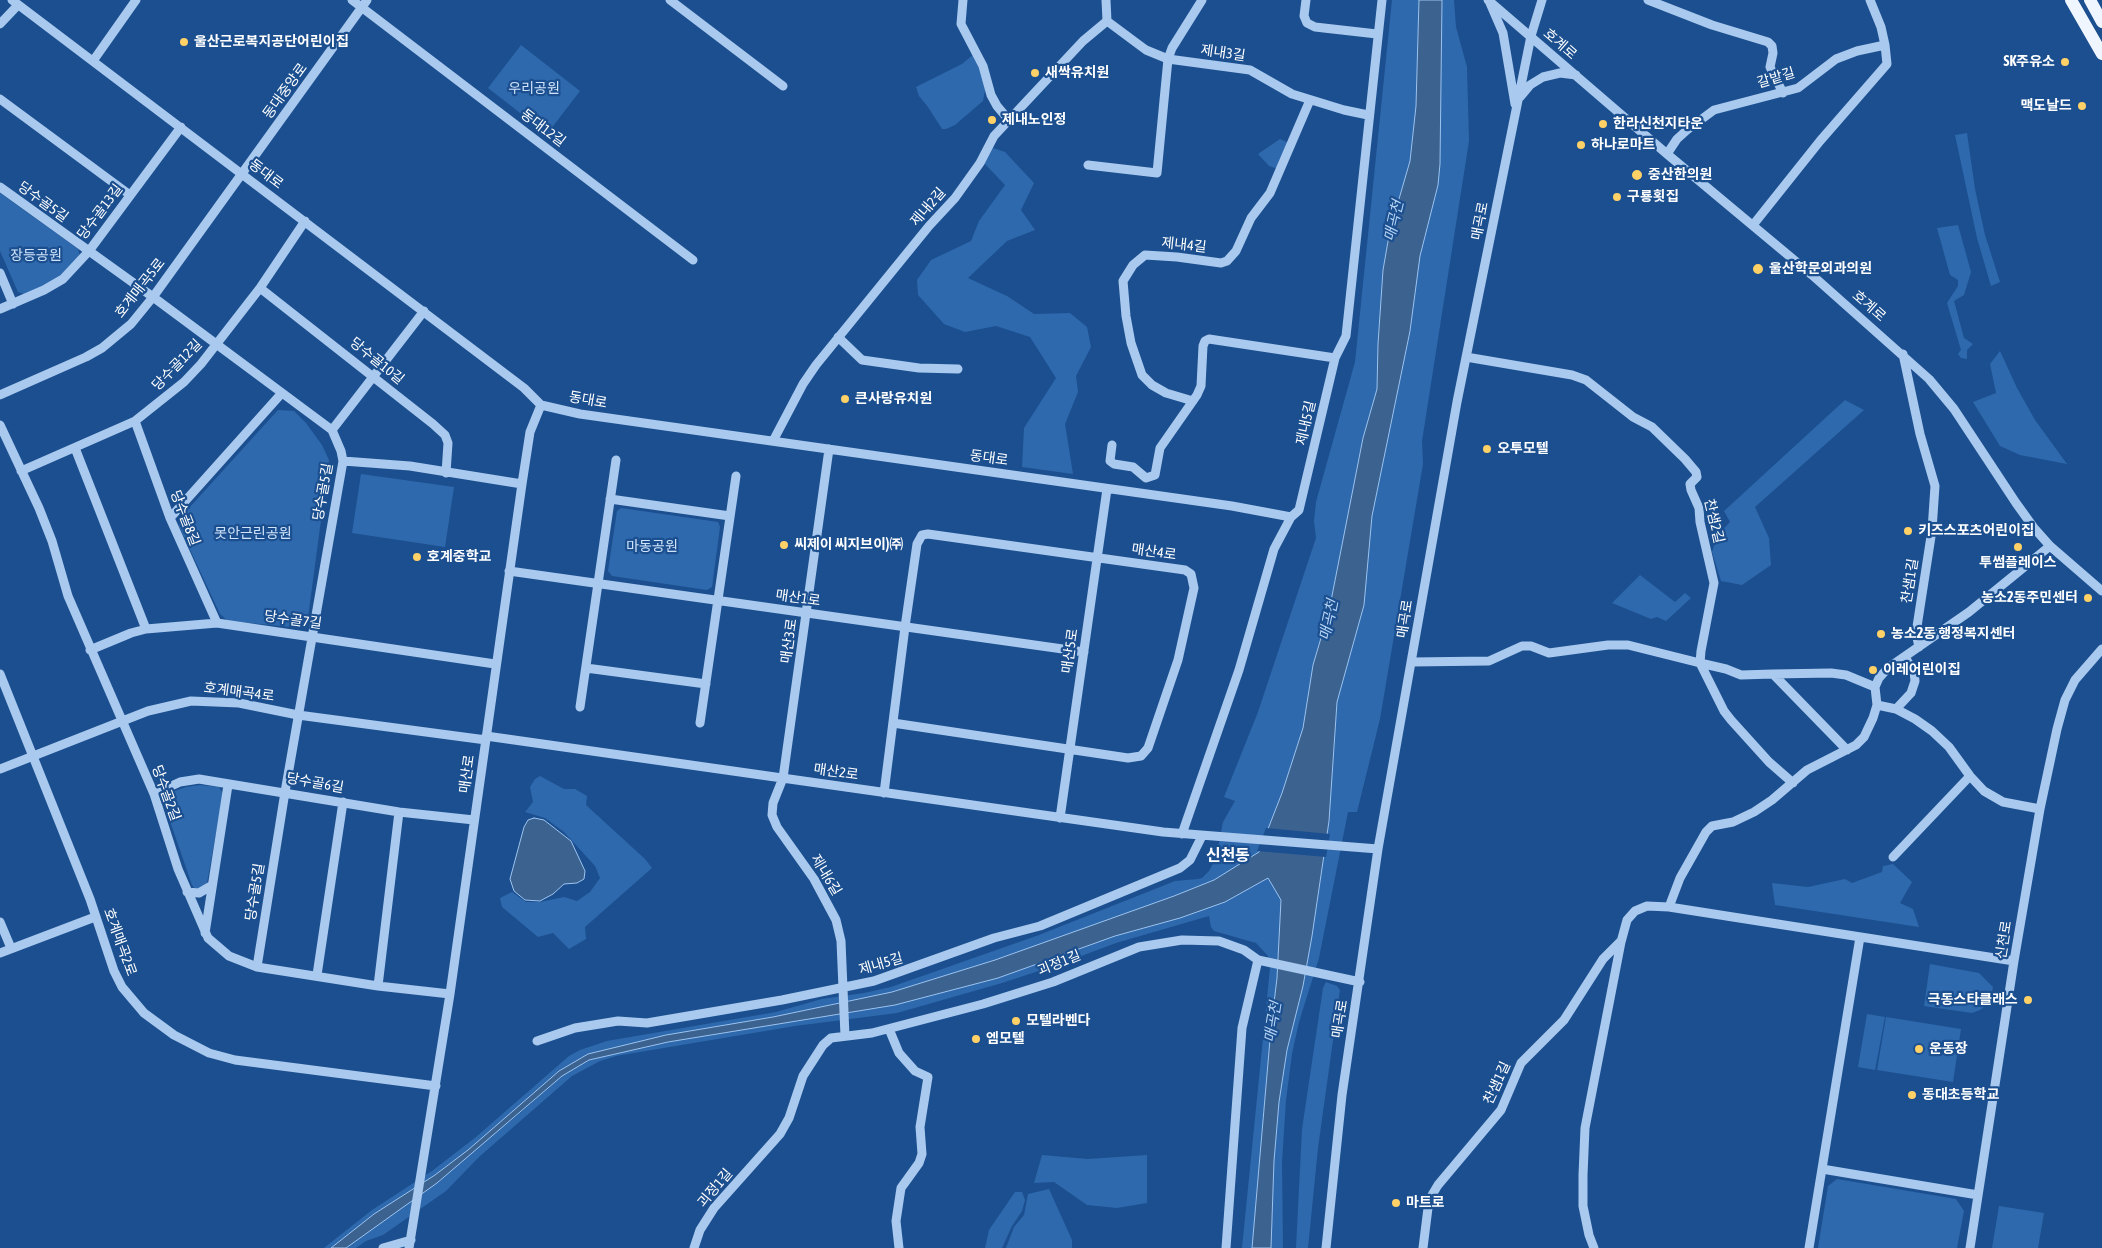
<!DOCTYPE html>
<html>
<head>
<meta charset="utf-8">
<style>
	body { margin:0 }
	canvas { display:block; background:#1b4f8f }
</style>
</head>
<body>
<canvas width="2102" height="1248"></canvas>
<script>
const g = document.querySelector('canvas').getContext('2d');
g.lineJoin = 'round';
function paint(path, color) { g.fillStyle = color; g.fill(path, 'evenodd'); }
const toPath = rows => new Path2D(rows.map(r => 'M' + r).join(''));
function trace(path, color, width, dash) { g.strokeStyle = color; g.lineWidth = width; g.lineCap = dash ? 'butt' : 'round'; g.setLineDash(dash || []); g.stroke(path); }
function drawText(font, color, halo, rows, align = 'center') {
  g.font = font + ' "Asap Condensed","Noto Sans KR",sans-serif'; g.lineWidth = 4.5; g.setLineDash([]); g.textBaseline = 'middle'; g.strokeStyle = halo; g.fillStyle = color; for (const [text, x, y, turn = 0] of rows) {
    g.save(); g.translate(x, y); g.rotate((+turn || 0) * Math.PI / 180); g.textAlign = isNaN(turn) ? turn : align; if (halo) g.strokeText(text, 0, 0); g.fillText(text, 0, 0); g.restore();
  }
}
paint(toPath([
	[1392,0,1419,0,1416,106,1410,161,1390,230,1383,270,1378,344,1377,389,1363,438,1329,611,1313,665,1303,728,1282,793,1259,852,1214,880,1174,896,995,960,892,992,773,1017,666,1035,588,1054,559,1071,468,1150,435,1175,374,1214,331,1248,324,1248,372,1210,432,1171,476,1137,569,1056,580,1050,607,1041,776,1012,822,999,864,993,891,987,1039,935,1175,881,1198,879,1202,878,1209,871,1216,858,1223,822,1235,801,1224,797,1258,712,1316,538,1314,521,1316,502,1355,362],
	[1442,0,1454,0,1456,27,1467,67,1469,141,1422,441,1423,464,1380,719,1357,812,1348,812,1319,958,1299,1022,1292,1054,1286,1100,1282,1162,1283,1248,1271,1248,1274,1161,1279,1102,1287,1050,1312,936,1329,821,1337,702,1364,605,1372,516,1410,331,1420,256,1438,185,1440,164],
	[521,45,580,91,547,134,488,88],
	[974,54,986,85,983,101,955,125,946,129,942,129,928,107,919,96,916,87,962,64],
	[1967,133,1975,189,1985,235,2000,282,1991,286,1977,238,1955,135],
	[1280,139,1289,143,1278,169,1269,166,1258,154],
	[993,148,1005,152,1034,183,1021,210,1035,230,1007,241,968,278,1007,296,1034,314,1070,313,1087,327,1091,347,1076,376,1078,392,1065,424,1073,474,1022,467,1024,428,1056,378,1030,337,996,326,965,332,944,324,918,295,917,280,931,260,971,241,979,221,1005,185,984,163],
	[0,193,78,249,80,256,58,278,27,295,18,292,0,251],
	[1958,225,1971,272,1964,295,1954,301,1964,338,1973,344,1967,350,1967,359,1961,358,1958,354,1961,350,1947,303,1958,286,1958,280,1950,275,1937,228],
	[2000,351,2017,388,2035,420,2067,464,2020,455,2000,446,1973,402,1996,393,1990,364],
	[1845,400,1864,410,1755,507,1769,538,1771,565,1742,585,1721,581,1712,552,1717,536,1730,522,1724,511],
	[278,410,294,411,306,423,322,445,329,460,307,625,302,628,228,621,220,614,179,526,179,519],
	[361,474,454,487,445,547,352,533],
	[621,508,718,522,720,527,712,587,707,590,612,576,608,571,617,511],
	[1640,575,1675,602,1685,593,1691,598,1666,621,1657,617,1651,619,1612,603],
	[540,776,564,789,575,789,587,796,586,805,645,859,652,868,585,927,586,939,569,949,553,933,538,937,502,907,500,898,512,892,526,902,540,902,564,897,577,901,590,892,600,878,595,866,564,832,545,818,525,812,533,802,530,787,535,779],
	[200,785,219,787,223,794,207,883,200,889,195,889,192,885,163,801,167,794,186,787],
	[1893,864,1912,882,1900,903,1913,909,1919,927,1775,905,1772,883,1808,887,1845,879,1852,883,1882,872,1883,866],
	[1268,878,1281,900,1277,978,1271,1028,1252,1248,1242,1248,1270,968,1268,956,1256,943,1214,931,1211,927,1209,916,1116,943,1060,964,1002,983,897,1013,795,1026,616,1056,600,1061,572,1076,479,1157,446,1191,383,1235,366,1241,356,1248,346,1248,514,1118,562,1076,589,1060,668,1042,895,1005,998,978,1115,936,1180,918,1225,902],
	[1930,964,1979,973,1993,987,1990,1003,1980,1010,1972,1013,1924,1006],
	[1326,982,1337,986,1340,990,1318,1148,1308,1248,1296,1248,1302,1129,1323,988],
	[1867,1014,1885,1017,1875,1070,1858,1067],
	[1886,1017,1961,1029,1953,1082,1877,1070],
	[1042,1155,1088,1159,1147,1155,1147,1203,1117,1208,1087,1205,1054,1182,1034,1183],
	[1837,1179,1956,1199,1964,1211,1957,1248,1818,1248,1828,1186],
	[1049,1189,1072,1240,1072,1248,1006,1248,1014,1227,1024,1215,1028,1194],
	[1015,1192,1022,1192,1025,1200,1022,1211,1012,1226,1002,1248,985,1248,989,1230],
	[1999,1206,2044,1213,2038,1248,1992,1248]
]), '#2e69ad');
const water = toPath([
	[1419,0,1442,0,1440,164,1438,185,1420,256,1410,331,1372,516,1364,605,1337,702,1329,821,1312,936,1303,986,1287,1050,1279,1102,1274,1161,1271,1248,1252,1248,1271,1028,1277,978,1281,900,1268,878,1225,902,1180,918,1115,936,998,978,895,1005,668,1042,589,1060,562,1076,437,1183,346,1248,331,1248,374,1214,435,1175,468,1150,559,1071,588,1054,666,1035,773,1017,892,992,995,960,1174,896,1214,880,1259,852,1282,793,1303,728,1313,665,1329,611,1363,438,1377,389,1378,344,1383,270,1390,230,1410,161,1416,106,1419,0],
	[534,818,544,820,571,841,585,871,584,879,577,883,564,884,553,894,540,901,525,900,514,891,510,879,524,827,528,820,534,818]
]);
paint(water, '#3c6290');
trace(water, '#9cc4f0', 1);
paint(toPath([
	[1266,828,1330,834,1326,857,1257,851]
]), '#1b4f8f');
trace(toPath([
	[12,0,524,388,541,405,580,414,1232,506,1291,517],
	[352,0,693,260],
	[670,0,783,86],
	[963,0,961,24,983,66,991,95,997,106,1008,119],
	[1306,0,1304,16,1307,23,1315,27,1377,34],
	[1488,0,1667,154,1812,275,1929,379,1954,409,2016,503,2034,528,2050,546,2102,591],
	[1648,0,1712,25,1768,42,1772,46,1773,53,1770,67,1783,93],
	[1490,3,1503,33,1515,104],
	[1107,21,1146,50,1168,59,1250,70,1292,94,1344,110,1368,115],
	[0,24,18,5],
	[93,61,136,0],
	[1520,97,1530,85,1543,77,1560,73,1576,75],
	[0,99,130,195],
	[1667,154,1677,139,1687,130,1714,110,1798,88,1836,59,1857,51,1885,45],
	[1088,165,1157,173,1168,59,1172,48,1202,0],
	[0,187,153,297,332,430,341,451,343,461,285,792,257,967],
	[1753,225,1820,141,1887,64,1885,45,1881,27,1870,0],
	[0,273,13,304],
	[260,288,433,424,445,435,448,443,446,473],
	[0,309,44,290,63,279,89,251,181,127],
	[838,337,862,360,919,368,958,369],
	[1903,354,1920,434,1935,486,1932,530,1916,633,1919,647],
	[1466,357,1572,375,1586,380,1633,417,1652,427,1685,459,1696,472,1697,477,1690,484,1691,490,1699,508,1700,522,1714,583,1701,651,1700,663,1726,669,1741,675,1773,674,1847,750],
	[0,395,86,357,102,348,131,324,153,297,367,0],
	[1193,401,1166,393,1152,385,1142,375,1131,343,1126,316,1123,281,1133,265,1145,255,1177,257,1221,263,1227,261,1236,251,1251,218,1270,193,1310,100],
	[135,421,170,518,217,623],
	[0,425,39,508,52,541,68,596,154,794,178,869,208,938,229,956,257,967,378,986,450,994],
	[332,430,424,311],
	[773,441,803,384,816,365,929,226,955,198,980,163,994,136,1083,41,1107,21,1106,0],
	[1112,445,1110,461,1114,464,1133,467,1146,478,1155,475,1160,448,1197,395,1201,386,1203,346,1205,341,1209,339,1335,358],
	[75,448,146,629],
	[829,449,783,778,773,803,772,815,777,827,814,879,836,920,841,941,845,1036],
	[343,461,410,466,522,484],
	[21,471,135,421,184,382,201,364,260,288,305,221],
	[610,499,730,516],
	[170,518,281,394],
	[509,571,1084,652],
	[90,650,131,633,146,629,217,623,495,664],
	[1412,662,1489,661,1522,646,1531,646,1549,653,1608,645,1628,645,1700,663,1724,711,1731,720,1769,762,1793,783],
	[586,668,706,684],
	[0,674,90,899,114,971,122,987,144,1013,174,1035,209,1053,235,1060,436,1086],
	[1773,674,1831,673,1846,675,1875,687],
	[1877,705,1896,709,1915,719,1932,731,1949,747,1970,776,1984,791,2003,802,2040,809],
	[580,707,616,460],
	[1896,709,1911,693,1915,681,1914,672,1905,657],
	[700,723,736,476],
	[486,736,1163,832,1378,849],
	[0,769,148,711,191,701,239,703,298,715,486,740],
	[884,793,905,627,917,544,922,535,928,534,1185,570,1191,574,1194,588,1178,660,1148,748,1141,756,1128,758,893,723],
	[154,794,180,782,199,779,399,812,474,820],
	[1060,818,1107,489],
	[1182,834,1239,670,1274,549,1291,517,1299,510,1335,358,1346,336,1382,0],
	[1893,857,1970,776],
	[187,892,199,893,211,886],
	[1669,907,1680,878,1706,832,1712,826,1733,822,1754,812,1772,800,1807,770,1856,745,1864,737,1873,718,1877,705,1875,687,1879,678,1888,668,1969,612,2050,546],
	[0,922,11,948],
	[205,933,228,785],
	[0,953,95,917],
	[1258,960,1360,982],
	[317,975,343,802],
	[378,986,399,812],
	[889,1029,899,1053,915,1071,928,1077,920,1127,922,1154,919,1163,901,1188,896,1221,899,1248],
	[537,1041,575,1028,618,1021,647,1023,782,1000,874,981,994,938,1040,926,1180,868,1190,860,1202,836],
	[1822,1169,1978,1195],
	[383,1248,411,1240],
	[409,1248,450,994,522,484,530,432,541,405],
	[694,1248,700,1230,714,1208,780,1134,789,1118,803,1076,823,1045,831,1038,872,1033,983,1004,1053,982,1139,947,1182,940,1219,941,1244,950,1258,960,1242,1028,1226,1248],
	[1326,1248,1342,1095,1378,849,1457,402,1531,36,1542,0],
	[1423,1248,1428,1208,1432,1195,1438,1185,1501,1110,1521,1063,1564,1020,1603,959,1620,942],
	[1594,1248,1589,1235,1583,1206,1583,1175,1585,1128,1621,942,1627,920,1635,911,1647,906,1669,907,2014,961],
	[1809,1248,1860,937],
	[1970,1248,2014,961,2040,809,2057,729,2065,700,2075,680,2102,649]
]), '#a9c9ee', 9);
trace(toPath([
	[2071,0,2102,54],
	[2090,0,2102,22]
]), '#f0f6ff', 12);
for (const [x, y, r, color] of [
	[184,42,5,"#ffd166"],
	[2065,62,5,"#ffd166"],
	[1035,73,5,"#ffd166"],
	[2082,106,5,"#ffd166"],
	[992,120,5,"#ffd166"],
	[1603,124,5,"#ffd166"],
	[1581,145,5,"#ffd166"],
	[1637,175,6,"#ffd166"],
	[1617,197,5,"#ffd166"],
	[1758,269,6,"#ffd166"],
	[845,399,5,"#ffd166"],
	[1487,449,5,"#ffd166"],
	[1908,531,5,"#ffd166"],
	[784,545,5,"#ffd166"],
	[2018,547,5,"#ffd166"],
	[417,557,5,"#ffd166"],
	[2088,598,5,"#ffd166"],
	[1881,634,5,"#ffd166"],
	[1873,670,5,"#ffd166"],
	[2028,1000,5,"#ffd166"],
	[1016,1021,5,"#ffd166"],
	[976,1039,5,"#ffd166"],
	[1919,1049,5,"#ffd166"],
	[1912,1095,5,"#ffd166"],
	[1396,1203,5,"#ffd166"]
]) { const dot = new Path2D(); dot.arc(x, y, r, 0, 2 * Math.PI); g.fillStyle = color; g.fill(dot); trace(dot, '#1b4f8f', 2); }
drawText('bold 14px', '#fff', '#1b4f8f', [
	["울산근로복지공단어린이집",194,42],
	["SK주유소",2055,62,"right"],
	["새싹유치원",1045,73],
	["맥도날드",2072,106,"right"],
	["제내노인정",1002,120],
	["한라신천지타운",1613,124],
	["하나로마트",1591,145],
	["중산한의원",1648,175],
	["구룡횟집",1627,197],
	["울산학문외과의원",1769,269],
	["큰사랑유치원",855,399],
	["오투모텔",1497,449],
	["키즈스포츠어린이집",1918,531],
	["씨제이 씨지브이)㈜",794,545],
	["호계중학교",427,557],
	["투썸플레이스",2018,563,"center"],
	["농소2동주민센터",2078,598,"right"],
	["농소2동 행정복지센터",1891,634],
	["이레어린이집",1883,670],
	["극동스타클래스",2018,1000,"right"],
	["모텔라벤다",1026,1021],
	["엠모텔",986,1039],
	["운동장",1929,1049],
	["동대초등학교",1922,1095],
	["마트로",1406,1203]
], 'left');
drawText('14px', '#fff', '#1b4f8f', [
	["호계로",1560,44,41],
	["제내3길",1223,53,8],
	["갈밭길",1776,78,-17],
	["동대중앙로",285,91,-54],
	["동대12길",543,128,37],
	["동대로",266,174,37],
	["당수골5길",43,202,36],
	["제내2길",928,207,-49],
	["당수골13길",100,212,-53],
	["매곡로",1480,221,-79],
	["제내4길",1184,245,6],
	["호계매곡5로",140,288,-52],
	["호계로",1869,306,41],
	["당수골10길",377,361,39],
	["당수골12길",177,365,-46],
	["동대로",588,400,10],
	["제내5길",1306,423,-77],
	["동대로",989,458,8],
	["당수골5길",323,492,-80],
	["당수골8길",185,518,69],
	["찬샘2길",1714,521,77],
	["매산4로",1154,552,8],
	["찬샘1길",1910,581,-81],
	["매산1로",798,598,8],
	["매곡로",1405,619,-81],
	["당수골7길",293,620,8],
	["매산3로",789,641,-82],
	["매산5로",1070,651,-82],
	["호계매곡4로",239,692,7],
	["매산2로",836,772,8],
	["매산로",467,774,-82],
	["당수골6길",315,783,10],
	["당수골2길",166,793,70],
	["제내6길",826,875,59],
	["당수골5길",255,892,-81],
	["신천로",2004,940,-81],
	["호계매곡2로",120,942,70],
	["괴정1길",1059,963,-22],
	["제내5길",881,964,-16],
	["매곡로",1340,1019,-81],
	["찬샘1길",1497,1083,-65],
	["괴정1길",715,1188,-50]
]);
drawText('14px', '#cfe3fa', '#1b4f8f', [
	["우리공원",534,89],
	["장등공원",36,256],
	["못안근린공원",253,534],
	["마동공원",652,547]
]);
drawText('italic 15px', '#b5d3f5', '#1b4f8f', [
	["매곡천",1394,221,-77],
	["매곡천",1329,620,-78],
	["매곡천",1273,1022,-81]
]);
drawText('bold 16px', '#fff', '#1b4f8f', [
	["신천동",1228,856]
]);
</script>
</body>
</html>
